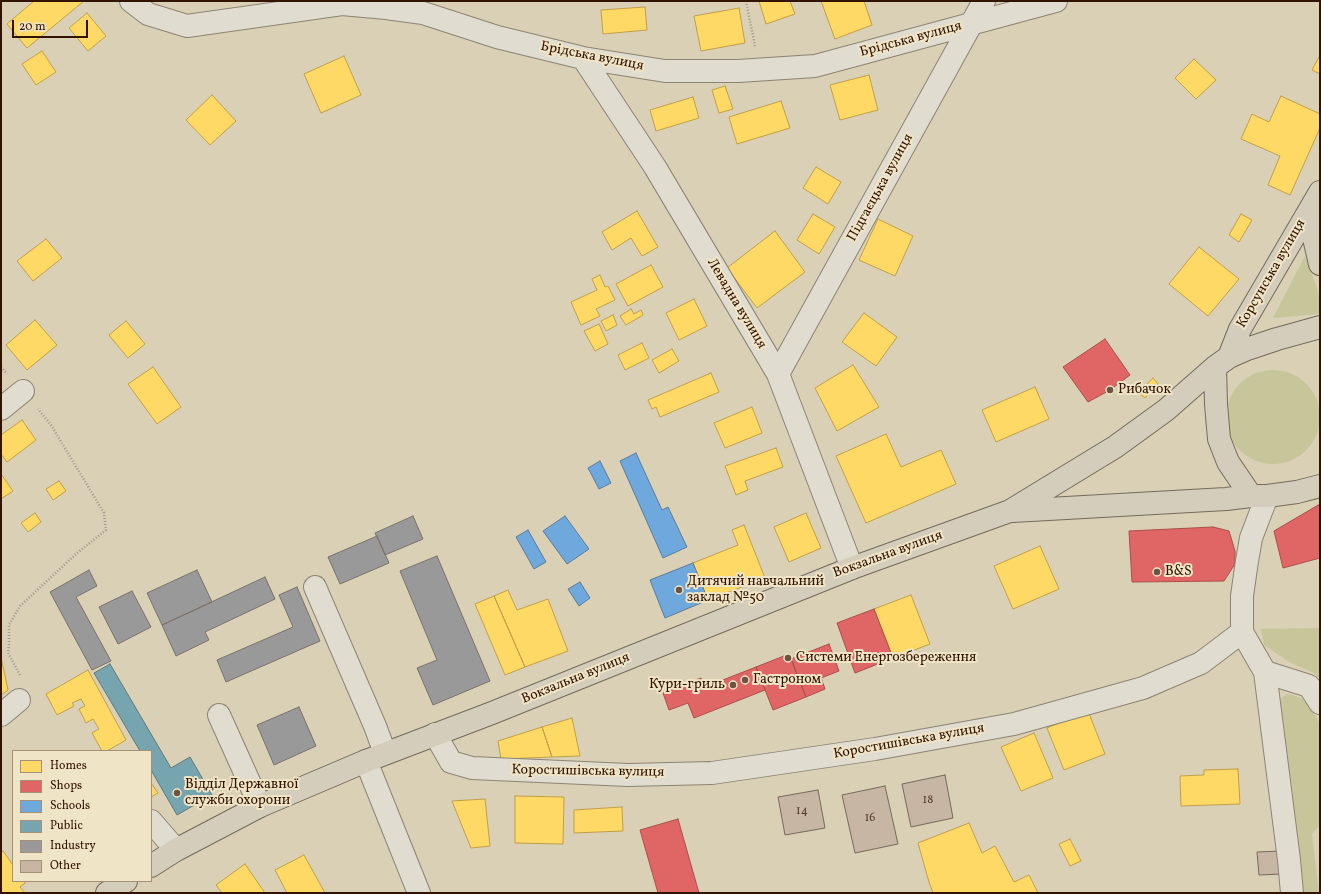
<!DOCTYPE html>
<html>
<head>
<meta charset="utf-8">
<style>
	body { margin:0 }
	#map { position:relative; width:1321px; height:894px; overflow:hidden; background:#d9d0b6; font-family:Vollkorn,serif }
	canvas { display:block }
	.frame { position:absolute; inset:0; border:2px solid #311300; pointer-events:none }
	.legend { position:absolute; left:12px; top:750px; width:140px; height:132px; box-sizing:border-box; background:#f0e4c6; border:1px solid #a49077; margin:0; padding:5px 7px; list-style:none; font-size:12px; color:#311300 }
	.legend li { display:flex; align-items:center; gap:8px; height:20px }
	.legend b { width:20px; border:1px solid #a49077 }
	.scale { position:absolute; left:12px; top:20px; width:76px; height:18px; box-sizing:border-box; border:2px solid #311300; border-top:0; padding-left:5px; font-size:12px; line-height:14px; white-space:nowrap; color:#311300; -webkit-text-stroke:3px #f0e4c6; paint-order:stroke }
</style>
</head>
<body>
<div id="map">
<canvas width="1321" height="894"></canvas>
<div class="frame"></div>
<ul class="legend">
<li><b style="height:11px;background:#ffd966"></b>Homes</li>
<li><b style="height:11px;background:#e06666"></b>Shops</li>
<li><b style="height:11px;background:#6fa8dc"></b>Schools</li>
<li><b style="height:11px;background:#76a5af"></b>Public</li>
<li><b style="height:11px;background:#999"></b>Industry</li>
<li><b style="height:11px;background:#c7b6a4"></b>Other</li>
</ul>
<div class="scale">20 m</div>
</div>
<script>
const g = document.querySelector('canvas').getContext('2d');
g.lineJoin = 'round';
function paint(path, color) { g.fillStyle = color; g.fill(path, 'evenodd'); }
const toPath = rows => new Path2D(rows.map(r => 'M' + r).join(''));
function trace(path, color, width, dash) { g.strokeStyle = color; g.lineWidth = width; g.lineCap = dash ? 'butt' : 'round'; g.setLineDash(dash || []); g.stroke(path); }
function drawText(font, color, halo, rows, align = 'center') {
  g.font = font + ' Vollkorn,serif'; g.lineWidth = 4; g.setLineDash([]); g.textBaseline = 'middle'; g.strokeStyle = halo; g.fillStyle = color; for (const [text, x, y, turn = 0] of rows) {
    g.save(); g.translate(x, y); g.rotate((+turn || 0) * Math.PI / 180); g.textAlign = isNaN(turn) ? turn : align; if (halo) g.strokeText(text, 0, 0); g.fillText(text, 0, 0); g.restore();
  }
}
paint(toPath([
	[1305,256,1320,296,1320,314,1273,318],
	'1226 417a47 47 0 1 1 94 0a47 47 0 1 1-94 0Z',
	[1320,628,1320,679,1314,673,1289,662,1264,645,1261,629],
	[1287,694,1293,695,1303,699,1320,723,1320,825,1312,834,1319,893,1298,893,1276,702]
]), '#c7c69b');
const homes = toPath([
	[34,1,84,1,27,48,7,24,34,1],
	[759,1,790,1,795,14,766,24,759,1],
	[821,1,864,1,872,25,835,39,821,1],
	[645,7,647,30,603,34,601,10,645,7],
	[739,8,745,43,701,51,694,16,739,8],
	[87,13,106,36,88,51,69,28,87,13],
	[42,51,56,72,36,85,22,64,42,51],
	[1320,55,1320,74,1312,70,1320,55],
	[344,56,361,95,321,113,304,74,344,56],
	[1194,59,1216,80,1196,99,1175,78,1194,59],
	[869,75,878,110,840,120,830,85,869,75],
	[725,86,733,109,719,113,712,90,725,86],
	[212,95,236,121,210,145,186,120,212,95],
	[1281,96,1320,114,1320,128,1290,195,1268,185,1280,156,1241,139,1252,114,1269,122,1281,96],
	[693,97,699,118,656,131,650,110,693,97],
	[781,101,790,128,737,144,729,117,781,101],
	[816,167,841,182,828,204,803,188,816,167],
	[637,211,658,247,642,256,631,238,612,250,602,232,637,211],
	[813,214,835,227,819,254,797,240,813,214],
	[1241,214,1252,220,1239,242,1229,235,1241,214],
	[878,219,913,236,895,276,859,260,878,219],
	[775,231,805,272,757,308,727,268,775,231],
	[46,239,62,258,33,281,17,261,46,239],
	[1199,247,1239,279,1208,316,1169,284,1199,247],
	[651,265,663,287,628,306,616,284,651,265],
	[600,275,605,287,608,286,615,300,596,309,600,316,581,325,571,302,597,290,592,279,600,275],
	[694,299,707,326,679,340,666,313,694,299],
	[631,309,634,314,641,310,643,315,626,325,620,316,631,309],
	[864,313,897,337,876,366,842,342,864,313],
	[613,315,617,325,606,331,601,321,613,315],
	[35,320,57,345,27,370,6,345,35,320],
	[126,321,145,344,128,358,109,335,126,321],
	[599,324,608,344,595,351,584,331,599,324],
	[642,343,649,358,625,370,618,355,642,343],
	[672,349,679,361,659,373,652,360,672,349],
	[853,365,879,407,837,431,815,388,853,365],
	[153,367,181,407,157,424,128,384,153,367],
	[711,373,719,392,660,417,656,407,652,409,648,400,711,373],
	[1153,378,1158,384,1145,398,1139,393,1153,378],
	[1035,387,1049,419,996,442,982,410,1035,387],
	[752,407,762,433,725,448,714,423,752,407],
	[22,420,36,440,7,462,1,454,1,435,22,420],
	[886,434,901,467,941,450,956,484,866,523,836,456,886,434],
	[776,448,783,467,745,481,748,490,736,495,725,466,776,448],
	[1,474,13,491,1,499,1,474],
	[59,481,66,491,53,500,46,489,59,481],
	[35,513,41,522,28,532,21,523,35,513],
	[806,513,821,548,789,562,774,527,806,513],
	[744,525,765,578,708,600,693,563,738,545,732,530,744,525],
	[1040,546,1059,589,1013,609,994,566,1040,546],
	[508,590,517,610,548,599,568,651,525,667,494,596,508,590],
	[911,595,930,644,893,658,874,609,911,595],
	[494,596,525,667,505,675,475,604,494,596],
	[1,657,8,690,1,695,1,657],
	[88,670,126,740,107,751,102,751,92,733,99,729,93,719,86,723,79,709,85,706,81,699,72,703,74,706,57,715,46,694,88,670],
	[1088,711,1105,754,1064,770,1047,728,1088,711],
	[572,718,580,756,552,757,542,727,572,718],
	[542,727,552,757,501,759,498,741,542,727],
	[1034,733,1053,778,1021,791,1001,747,1034,733],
	[1238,769,1240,804,1181,806,1180,776,1204,775,1204,770,1238,769],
	[151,783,158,793,151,797,151,783],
	[515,796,564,797,563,844,515,843,515,796],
	[485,799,490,846,471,848,452,801,485,799],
	[622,807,623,831,574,833,574,810,622,807],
	[969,823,982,853,995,846,1014,882,1029,875,1038,893,933,893,929,882,918,843,969,823],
	[1070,839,1081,861,1070,866,1059,844,1070,839],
	[3,851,13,865,13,881,24,881,25,883,20,887,25,893,1,893,1,852,3,851],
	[304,855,325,893,287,893,275,870,304,855],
	[245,864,265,893,222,893,216,885,245,864]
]);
paint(homes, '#ffd966');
trace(homes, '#c19e47', 1);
const shops = toPath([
	[1105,339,1130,375,1110,390,1088,402,1063,367,1105,339],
	[1320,504,1320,558,1283,568,1274,531,1320,504],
	[1213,527,1229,531,1235,551,1235,564,1224,581,1132,582,1129,531,1213,527],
	[874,609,893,658,855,673,837,623,874,609],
	[829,644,839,671,821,678,825,689,806,697,791,659,829,644],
	[789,654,806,697,773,710,756,667,789,654],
	[756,667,765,690,694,718,688,703,669,710,663,693,701,678,705,687,756,667],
	[678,819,699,893,658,893,640,830,678,819]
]);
paint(shops, '#e06666');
trace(shops, '#ac4d47', 1);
const schools = toPath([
	[636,453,662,510,668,507,687,547,663,558,620,461,636,453],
	[600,461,611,483,599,489,588,468,600,461],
	[565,516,589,549,567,564,543,531,565,516],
	[528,530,546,562,534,569,516,537,528,530],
	[693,563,708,600,665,618,650,580,693,563],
	[580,582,590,598,579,606,568,589,580,582]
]);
paint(schools, '#6fa8dc');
trace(schools, '#5c7b9a', 1);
const public = toPath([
	[110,664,171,768,190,757,212,795,177,815,151,770,151,751,140,751,94,673,110,664]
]);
paint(public, '#76a5af');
trace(public, '#61797a', 1);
const industry = toPath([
	[413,516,423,539,385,555,375,533,413,516],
	[377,536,389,563,340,584,328,557,377,536],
	[437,556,490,681,433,705,417,668,437,660,400,571,437,556],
	[89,570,97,586,76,597,111,661,92,670,50,592,89,570],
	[197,570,212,602,162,625,147,593,197,570],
	[265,577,275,599,205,632,209,640,176,656,162,625,265,577],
	[297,587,320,641,226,682,217,660,293,627,279,595,297,587],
	[132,591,151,627,118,644,99,607,132,591],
	[299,707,316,746,274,765,257,725,299,707]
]);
paint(industry, '#999');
trace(industry, '#7a716b', 1);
const building = toPath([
	[945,775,953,818,911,827,902,784,945,775],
	[885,786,898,844,855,853,842,795,885,786],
	[818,790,825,828,785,835,778,797,818,790],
	[1282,851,1283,874,1259,875,1257,852,1282,851]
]);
paint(building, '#c7b6a4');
trace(building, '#746a5b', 1);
const minor = toPath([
	[131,1,148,14,187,26,342,4,386,8,423,13,497,37,583,58,665,71,738,71,815,66,1056,1],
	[583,58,655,167,778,374,852,568],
	[778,374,984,1],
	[1,409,23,391],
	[315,587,375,726,385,753],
	[1242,632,1265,672,1289,860,1292,893],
	[1265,672,1309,686,1320,703],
	[1,715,19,700],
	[219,715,260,806],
	[435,734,451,762,472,768,628,775,712,773,875,749,1014,724,1143,688,1201,663,1242,632,1242,596,1247,561,1251,538,1267,496],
	[366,761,419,893],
	[151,821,176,850]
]);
const major = toPath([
	[1319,202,1315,217,1314,238,1320,264],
	[1229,357,1240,329,1320,192],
	[1215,367,1216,404,1219,439,1228,462,1251,496],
	[1013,511,1226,499,1251,496,1267,496,1297,492,1320,486],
	[151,866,176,850,260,806,366,761,492,713,852,568,1010,511,1115,447,1166,410,1215,367,1229,357,1247,349,1277,339,1320,327],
	[107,893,126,881]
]);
trace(minor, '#8d8372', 24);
trace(major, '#746a5b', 24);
trace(toPath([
	[746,1,755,46],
	[1,367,7,374],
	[20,675,8,653,9,644,9,625,20,606,76,554,106,530,104,513,51,425,38,409]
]), '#9f988d', 2.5, [1, 2]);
trace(minor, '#e1dcd0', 22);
trace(major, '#d5cdbb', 22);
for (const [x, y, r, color] of [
	[1110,390,4,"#6c5540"],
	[1157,572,4,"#6c5540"],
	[679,590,4,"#6c5540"],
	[788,658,4,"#6c5540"],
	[745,680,4,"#6c5540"],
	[733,685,4,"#6c5540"],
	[177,793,4,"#6c5540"]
]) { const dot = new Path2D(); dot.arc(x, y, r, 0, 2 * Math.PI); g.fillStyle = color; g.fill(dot); trace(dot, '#f0e4c6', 1.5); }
drawText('12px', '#563c29', null, [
	["18",928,801],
	["14",802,812],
	["16",870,819]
]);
drawText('14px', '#311300', '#f0e4c6', [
	["Брідська вулиця",911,40,-15],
	["Брідська вулиця",592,57,11],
	["Підгаєцька вулиця",881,188,-61],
	["Корсунська вулиця",1272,274,-60],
	["Левадна вулиця",736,304,59],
	["Вокзальна вулиця",888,555,-20],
	["Вокзальна вулиця",576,679,-22],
	["Коростишівська вулиця",909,742,-10],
	["Коростишівська вулиця",588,772,1]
]);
drawText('14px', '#311300', '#f0e4c6', [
	["Рибачок",1118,390],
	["B&S",1165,572],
	["Дитячий навчальний",687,582],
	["заклад №50",687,598],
	["Системи Енергозбереження",796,658],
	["Гастроном",753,680],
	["Кури-гриль",725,685,"right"],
	["Відділ Державної",185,785],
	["служби охорони",185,801]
], 'left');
</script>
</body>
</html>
